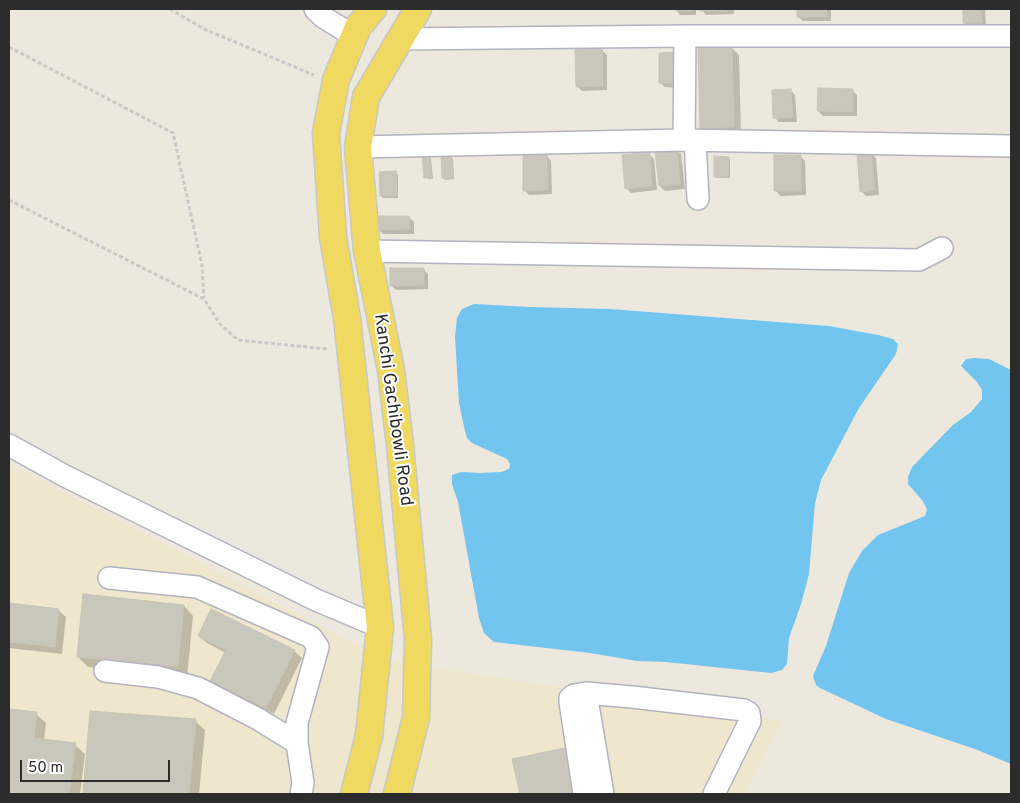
<!DOCTYPE html>
<html>
<head>
<meta charset="utf-8">
<style>
	body { margin:0 }
	#map { position:relative; width:1020px; height:803px; overflow:hidden; background:#ede8de; font-family:Overpass,sans-serif }
	canvas { display:block }
	.frame { position:absolute; inset:0; border:10px solid #2c2c2c; pointer-events:none }
	.scale { position:absolute; left:20px; top:760px; width:150px; height:22px; box-sizing:border-box; border:2px solid #2c2c2c; border-top:0; padding-left:6px; font-size:15px; line-height:18px; white-space:nowrap; color:#2c2c2c; -webkit-text-stroke:4px #fff; paint-order:stroke }
</style>
</head>
<body>
<div id="map">
<canvas width="1020" height="803"></canvas>
<div class="frame"></div>
<div class="scale">50 m</div>
</div>
<script>
const g = document.querySelector('canvas').getContext('2d');
g.lineJoin = 'round';
function paint(path, color) { g.fillStyle = color; g.fill(path, 'evenodd'); }
const toPath = rows => new Path2D(rows.map(r => 'M' + r).join(''));
function trace(path, color, width, dash) { g.strokeStyle = color; g.lineWidth = width; g.lineCap = dash ? 'butt' : 'round'; g.setLineDash(dash || []); g.stroke(path); }
function drawText(font, color, halo, rows, align = 'center') {
  g.font = font + ' Overpass,sans-serif'; g.lineWidth = 4; g.setLineDash([]); g.textBaseline = 'middle'; g.strokeStyle = halo; g.fillStyle = color; for (const [text, x, y, turn = 0] of rows) {
    g.save(); g.translate(x, y); g.rotate((+turn || 0) * Math.PI / 180); g.textAlign = isNaN(turn) ? turn : align; if (halo) g.strokeText(text, 0, 0); g.fillText(text, 0, 0); g.restore();
  }
}
paint(toPath([
	[9,463,388,661,783,721,744,794,9,794]
]), '#efe6ce');
paint(toPath([
	[474,304,531,307,610,309,829,326,878,335,893,339,898,344,896,354,859,408,821,480,815,503,809,574,801,604,789,638,787,664,782,670,771,673,666,662,637,661,590,653,494,642,484,633,479,618,458,502,452,484,452,475,461,472,480,473,501,472,509,469,510,464,507,459,472,443,467,438,465,431,459,403,455,337,457,318,462,309],
	[974,358,989,359,1011,370,1011,764,975,749,886,719,820,688,816,685,813,676,826,646,849,573,862,551,878,535,925,516,927,509,922,500,908,484,908,477,912,467,953,425,971,412,982,399,982,390,977,382,961,366,966,359]
]), '#72c5ef');
paint(toPath([
	[675,9,696,9,696,15,680,15],
	[701,9,734,9,734,14,706,15],
	[798,9,831,9,831,21,803,21,798,17],
	[964,9,985,9,986,27,969,28,964,23],
	[732,48,739,55,741,134,709,135,701,127],
	[602,50,607,55,607,90,582,91,577,86],
	[660,54,680,88,665,87,660,83],
	[852,90,857,95,857,116,823,116,818,111],
	[791,91,795,95,797,122,779,122,775,118],
	[676,150,681,154,685,189,665,191,660,186],
	[871,153,876,158,879,195,866,196,861,191],
	[649,154,654,159,657,190,631,193,626,188],
	[429,156,431,158,433,179,428,179,426,177],
	[547,156,551,161,552,194,529,195,524,190],
	[800,156,805,161,806,195,780,196,776,191],
	[451,157,453,159,454,179,445,180,443,178],
	[728,158,730,160,730,178,717,178,715,176],
	[396,173,398,175,398,198,383,198,381,196],
	[409,217,414,222,414,234,383,234,378,229],
	[423,269,428,274,428,289,396,290,391,285],
	[9,604,58,610,66,617,62,654,9,648],
	[184,606,193,616,187,677,88,667,78,657],
	[199,636,294,651,302,658,274,714,219,688,212,681,226,653,207,643],
	[9,710,36,714,46,723,44,740,75,745,85,754,80,794,9,794],
	[91,712,195,721,205,730,199,794,84,794],
	[514,760,589,794,522,794]
]), '#0003');
const building = toPath([
	[674,9,691,9,691,11,674,10,674,9],
	[699,9,730,9,730,10,700,11,699,9],
	[797,9,827,9,827,17,797,17,797,9],
	[963,9,981,9,982,23,963,23,963,9],
	[698,47,732,47,734,127,700,128,698,47],
	[575,49,602,49,603,86,576,87,575,49],
	[676,52,676,83,659,83,659,53,676,52],
	[818,88,853,89,853,112,817,111,818,88],
	[791,89,793,117,773,118,772,90,791,89],
	[677,148,680,184,659,186,655,151,677,148],
	[871,151,875,190,860,192,857,153,871,151],
	[650,152,652,186,625,189,622,155,650,152],
	[429,154,432,177,424,178,422,155,429,154],
	[451,155,453,178,442,178,441,156,451,155],
	[523,155,547,155,548,190,523,191,523,155],
	[774,155,801,155,801,191,774,191,774,155],
	[714,156,729,157,728,177,714,177,714,156],
	[396,171,397,196,380,196,379,172,396,171],
	[377,216,409,216,410,229,377,230,377,216],
	[390,268,424,268,424,285,390,286,390,268],
	[83,594,184,605,178,667,77,657,83,594],
	[9,603,59,609,55,647,9,642,9,603],
	[211,609,295,650,266,708,210,681,226,650,198,636,211,609],
	[9,709,37,712,34,738,76,743,69,794,9,794,9,709],
	[90,711,196,719,189,794,83,794,90,711],
	[574,746,581,794,520,794,512,759,574,746]
]);
paint(building, '#c9c6bc');
trace(building, '#c9c4b8', 1);
const minor = toPath([
	[315,9,323,17,354,36],
	[400,39,685,36,1011,36],
	[684,140,685,36],
	[695,140,698,199],
	[358,147,684,140,1011,146],
	[367,251,919,260,942,248],
	[9,445,65,476,316,600,380,627],
	[109,578,197,587,311,637,318,647,297,723,297,743,303,783,301,794],
	[105,671,158,677,198,688,258,719,297,743],
	[586,693,603,794],
	[584,794,570,702,570,698,574,695,586,693,632,697,744,710,749,713,750,721,714,794]
]);
const major = toPath([
	[354,794,369,736,380,627,347,318,333,237,326,133,336,80,358,27,373,9],
	[397,794,416,718,418,639,400,445,391,370,367,251,358,147,366,97,418,9]
]);
trace(minor, '#b2b3bf', 24);
trace(major, '#c8c8c8', 29);
trace(toPath([
	[170,9,204,29,314,75],
	[9,47,173,133,202,265,204,298],
	[9,200,204,299,220,324,238,340,327,349]
]), '#c8c8c8', 3, [4, 2.5]);
trace(minor, '#fff', 21);
trace(major, '#f0d960', 26);
drawText('18px', '#2c2c2c', '#fff', [
	["Kanchi Gachibowli Road",392,410,82]
]);
</script>
</body>
</html>
